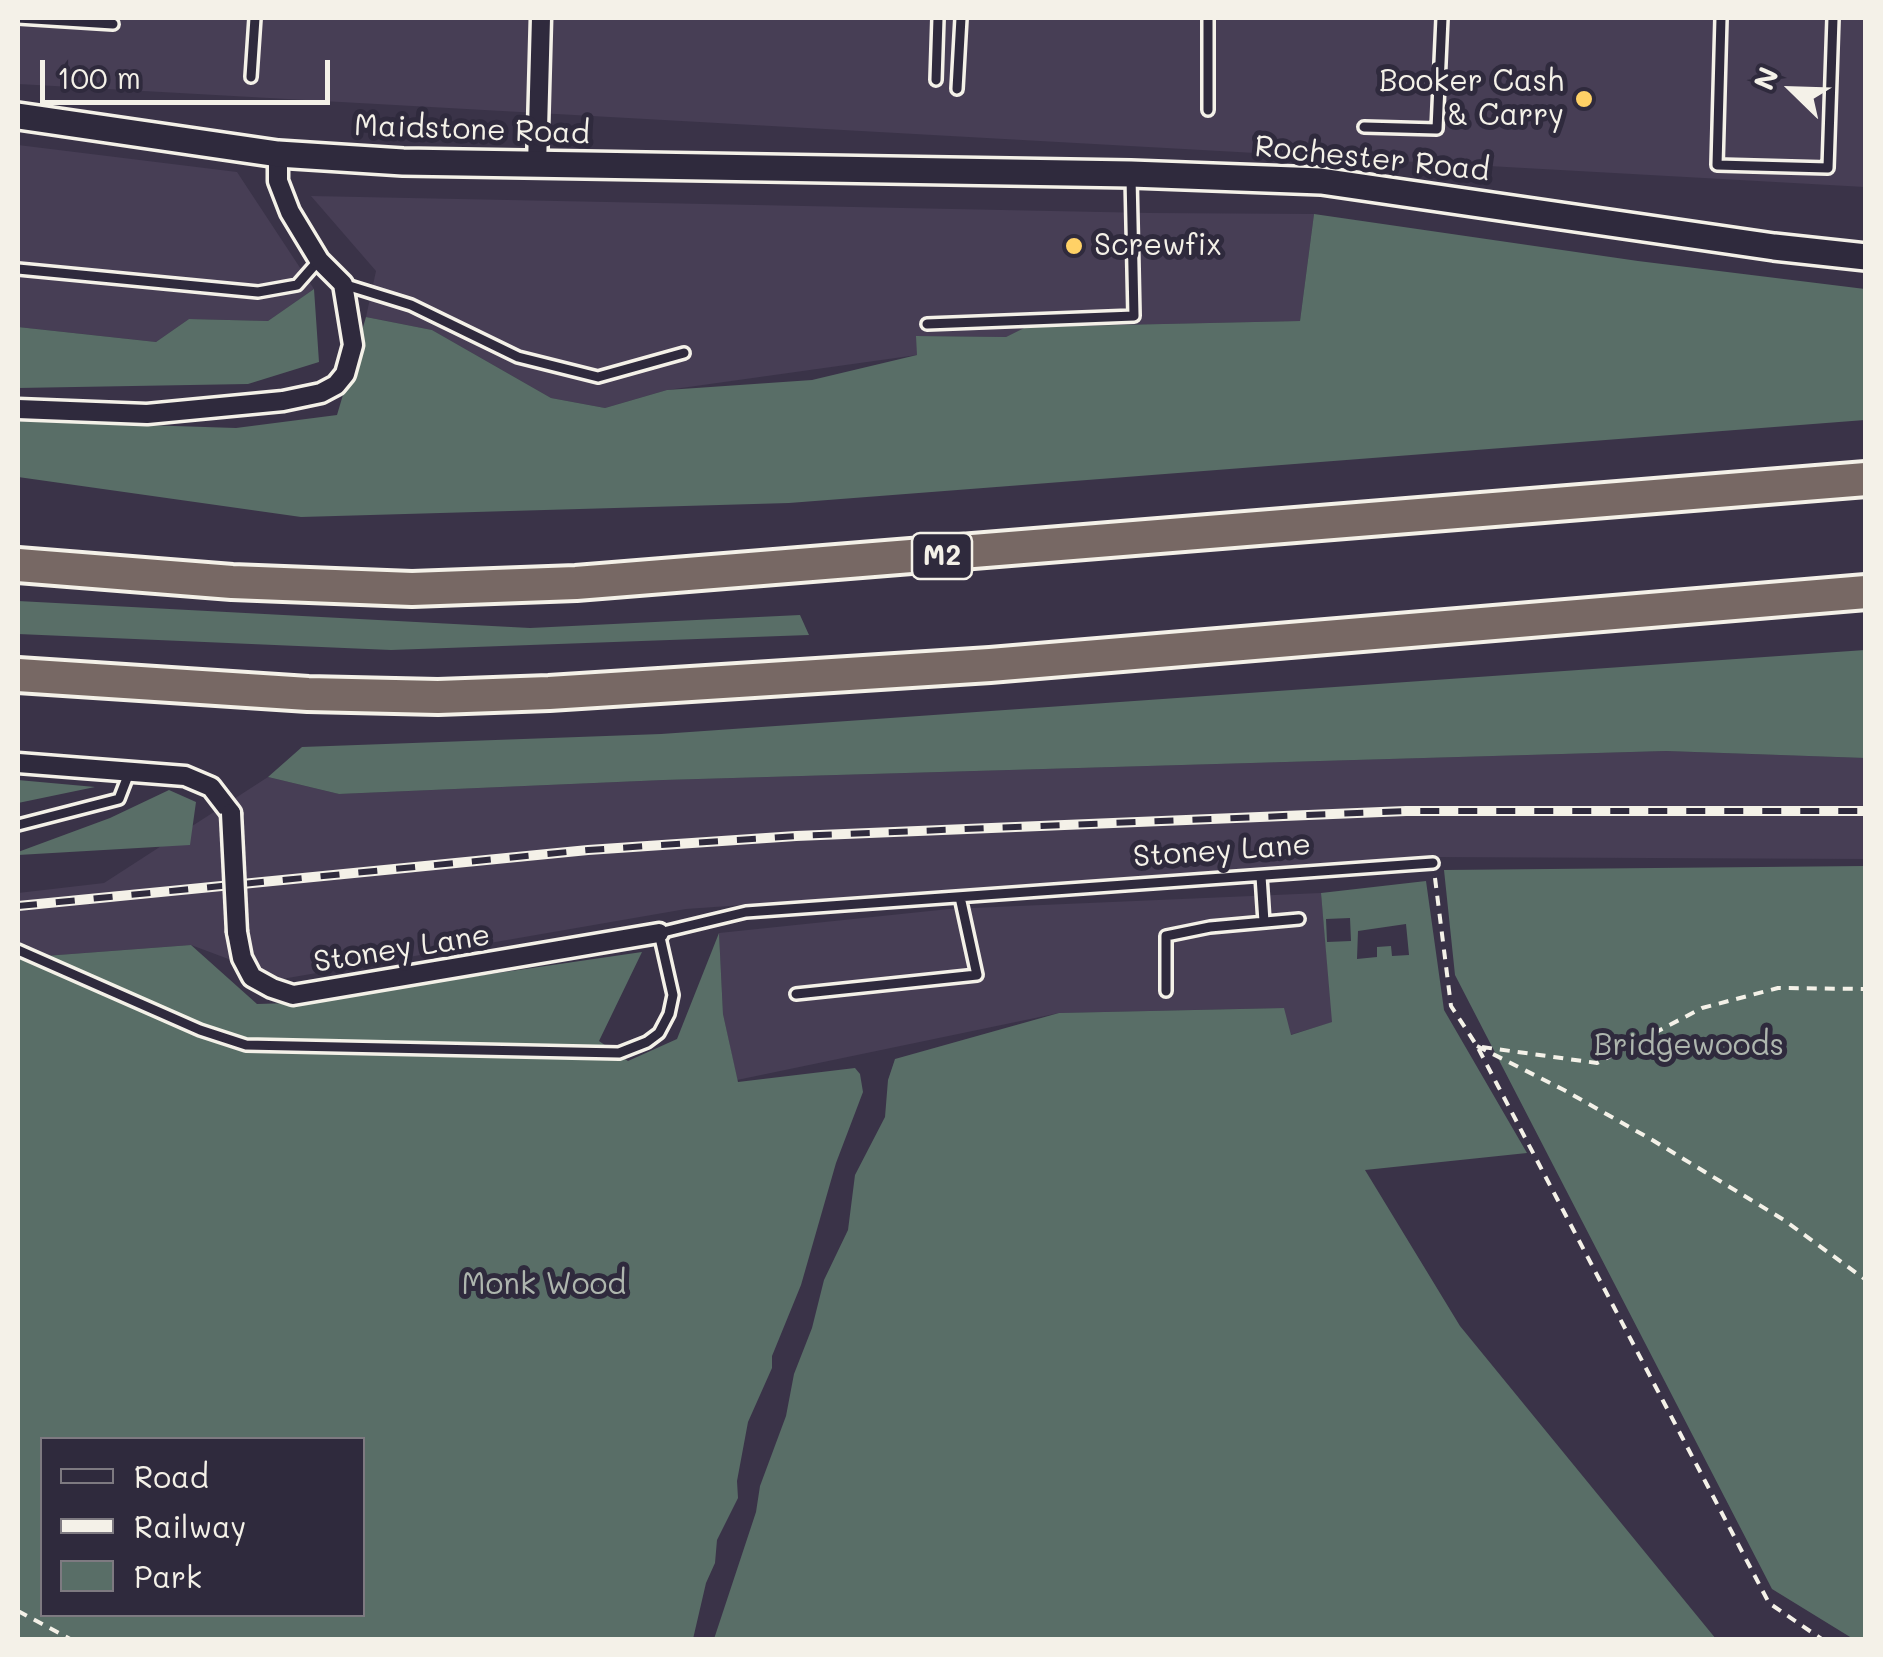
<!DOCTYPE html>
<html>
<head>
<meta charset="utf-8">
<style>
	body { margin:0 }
	#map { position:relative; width:1883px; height:1657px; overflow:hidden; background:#3a3348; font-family:Mali,sans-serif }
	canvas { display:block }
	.frame { position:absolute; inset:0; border:20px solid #f4f1e8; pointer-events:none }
	.legend { position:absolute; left:40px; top:1437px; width:325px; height:180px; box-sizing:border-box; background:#2f2a3d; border:2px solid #7e7a81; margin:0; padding:12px 18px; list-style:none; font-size:30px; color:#f4f1e8 }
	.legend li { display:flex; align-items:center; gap:20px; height:50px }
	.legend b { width:50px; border:2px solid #7e7a81 }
	.north { position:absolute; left:1743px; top:40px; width:100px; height:100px; -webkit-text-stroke:8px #2f2a3d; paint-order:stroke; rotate:293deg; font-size:28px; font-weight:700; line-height:40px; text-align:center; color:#f4f1e8 }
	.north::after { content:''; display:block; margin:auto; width:35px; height:45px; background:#f4f1e8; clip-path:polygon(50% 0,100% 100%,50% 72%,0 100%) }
	.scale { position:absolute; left:40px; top:60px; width:290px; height:45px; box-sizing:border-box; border:5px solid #f4f1e8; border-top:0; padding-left:12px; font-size:30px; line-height:35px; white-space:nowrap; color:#f4f1e8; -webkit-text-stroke:8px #2f2a3d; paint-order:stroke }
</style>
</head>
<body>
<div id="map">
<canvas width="1883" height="1657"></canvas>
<div class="frame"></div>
<ul class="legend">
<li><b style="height:12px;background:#2f2a3d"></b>Road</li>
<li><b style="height:12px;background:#f4f1e8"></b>Railway</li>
<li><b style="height:28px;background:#596e67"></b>Park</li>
</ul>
<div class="north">N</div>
<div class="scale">100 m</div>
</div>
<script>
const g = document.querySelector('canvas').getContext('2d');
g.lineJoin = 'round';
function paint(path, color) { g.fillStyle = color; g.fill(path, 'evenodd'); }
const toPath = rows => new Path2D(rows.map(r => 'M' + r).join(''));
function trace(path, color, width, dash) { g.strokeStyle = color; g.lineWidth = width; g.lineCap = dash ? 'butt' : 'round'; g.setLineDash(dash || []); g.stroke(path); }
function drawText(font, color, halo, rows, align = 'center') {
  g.font = font + ' Mali,sans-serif'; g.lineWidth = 10; g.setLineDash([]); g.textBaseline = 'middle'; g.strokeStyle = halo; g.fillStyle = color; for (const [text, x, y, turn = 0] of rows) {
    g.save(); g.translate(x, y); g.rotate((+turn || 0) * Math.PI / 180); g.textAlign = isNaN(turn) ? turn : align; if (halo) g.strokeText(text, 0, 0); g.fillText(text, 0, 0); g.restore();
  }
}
paint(toPath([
	[18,18,1865,18,1865,187,18,84],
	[18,145,237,172,314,289,268,321,189,319,156,342,18,327],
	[311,196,1151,213,1314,214,1300,321,1026,327,1006,337,917,336,917,355,667,390,605,408,551,398,432,330,366,317,376,271],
	[1666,751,1865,758,1865,859,1429,857,686,909,282,979,191,945,18,958,18,893,104,883,268,777,339,794,664,780],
	[1321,893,1333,1022,1290,1035,1283,1008,1059,1013,737,1080,723,1014,719,933,949,909]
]), '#473e55');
paint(toPath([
	[1314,214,1638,261,1865,289,1865,420,789,503,301,517,18,477,18,421,236,428,337,415,366,317,432,330,551,398,605,408,667,390,812,380,917,355,916,336,1006,337,1026,327,1300,321],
	[314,289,319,362,248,384,18,388,18,327,156,342,189,319,268,321],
	[18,601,530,628,800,615,809,635,391,650,18,634],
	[1865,650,1865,758,1666,751,664,780,339,794,268,777,302,747,661,734],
	[18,780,95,787,18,803],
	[169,790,196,802,190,845,18,855,18,852,110,818],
	[1865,866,1866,1639,1855,1640,1772,1589,1455,975,1444,870],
	[1426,881,1444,1010,1527,1153,1365,1170,1460,1326,1716,1639,714,1639,756,1512,760,1486,786,1416,794,1374,812,1328,824,1280,848,1230,855,1175,885,1117,888,1080,895,1059,1059,1013,1284,1008,1291,1035,1332,1022,1321,893],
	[1350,918,1351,941,1327,942,1326,919],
	[1406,924,1409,955,1392,956,1391,946,1377,947,1377,957,1357,959,1358,931],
	[719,933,723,1014,738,1082,855,1068,860,1074,863,1092,836,1163,801,1285,772,1356,772,1368,748,1422,737,1481,738,1498,717,1540,715,1563,706,1583,693,1639,18,1639,18,958,191,945,257,1004,291,1003,642,952,599,1041,628,1061,677,1039],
	[42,1440,362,1440,362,1614,42,1614]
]), '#596e67');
const service = toPath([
	[18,18,113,24],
	[1721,18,1717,165,1828,168,1833,18],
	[251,77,255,18],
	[936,80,938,18],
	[957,89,961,18],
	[1208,110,1208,18],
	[1364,127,1437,129,1442,18],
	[18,269,258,292,297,285,319,260],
	[343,284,411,305,518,357,598,377,684,353],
	[927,324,1134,316,1131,177],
	[18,825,119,799,129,773],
	[1261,876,1264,922],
	[18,950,200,1030,246,1045,619,1053,647,1042,659,1033,669,1014,673,995,659,933,746,912,1433,863],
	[1166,991,1166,936,1210,927,1299,919],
	[796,994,977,975,960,897]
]);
const minor = toPath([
	[537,166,541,18],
	[18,409,147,414,283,401,321,393,336,385,345,374,353,345,343,284,319,260,290,212,278,181,278,154],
	[18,763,185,776,211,787,231,813],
	[237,932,242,958,252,977,272,988,293,995,659,933]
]);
const secondary = toPath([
	[18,116,278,154,403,162,1131,174,1321,181,1774,247,1866,257]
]);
const motorway = toPath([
	[18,565,232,582,412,589,576,583,1866,479],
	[18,675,308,694,438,697,549,693,990,665,1866,592]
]);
trace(service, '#f4f1e8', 16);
trace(minor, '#f4f1e8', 25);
trace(secondary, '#f4f1e8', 32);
trace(motorway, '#f4f1e8', 40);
trace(toPath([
	[1435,878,1451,1006,1477,1046,1769,1603,1823,1640],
	[1477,1046,1564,1090,1654,1141,1784,1220,1866,1280],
	[1482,1047,1597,1063,1702,1008,1778,988,1866,989],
	[18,1611,72,1640]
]), '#f4f1e8', 4, [10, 8]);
trace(service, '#2f2a3d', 9);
trace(minor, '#2f2a3d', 18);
trace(secondary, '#2f2a3d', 25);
trace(motorway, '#776864', 32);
const rail = toPath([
	[18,906,588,850,796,836,1406,811,1866,811]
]);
trace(rail, '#f4f1e8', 10);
trace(rail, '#2f2a3d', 6, [19]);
const minorBridge = toPath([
	[231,813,237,932]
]);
trace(minorBridge, '#f4f1e8', 25, []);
trace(minorBridge, '#2f2a3d', 18);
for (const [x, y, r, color] of [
	[1584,99,10,"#ffd166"],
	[1074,246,10,"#ffd166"]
]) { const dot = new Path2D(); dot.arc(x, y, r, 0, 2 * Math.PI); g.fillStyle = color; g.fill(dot); trace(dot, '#2f2a3d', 4); }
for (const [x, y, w] of [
	[942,556,60]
]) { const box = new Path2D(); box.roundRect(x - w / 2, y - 23, w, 46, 8); g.fillStyle = '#2f2a3d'; g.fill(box); trace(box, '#f4f1e8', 2.5); }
drawText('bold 28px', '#f4f1e8', null, [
	["M2",942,556]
]);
drawText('30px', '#f4f1e8', '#2f2a3d', [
	["Booker Cash",1564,82],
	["& Carry",1564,116],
	["Screwfix",1094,246,"left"]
], 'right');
drawText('30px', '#f4f1e8', '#2f2a3d', [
	["Maidstone Road",472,130,2],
	["Rochester Road",1372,159,6],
	["Stoney Lane",1222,851,-4],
	["Stoney Lane",402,949,-9]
]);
drawText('30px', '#aeb6ae', '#2f2a3d', [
	["Bridgewoods",1689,1046],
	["Monk Wood",544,1285]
]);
</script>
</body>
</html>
